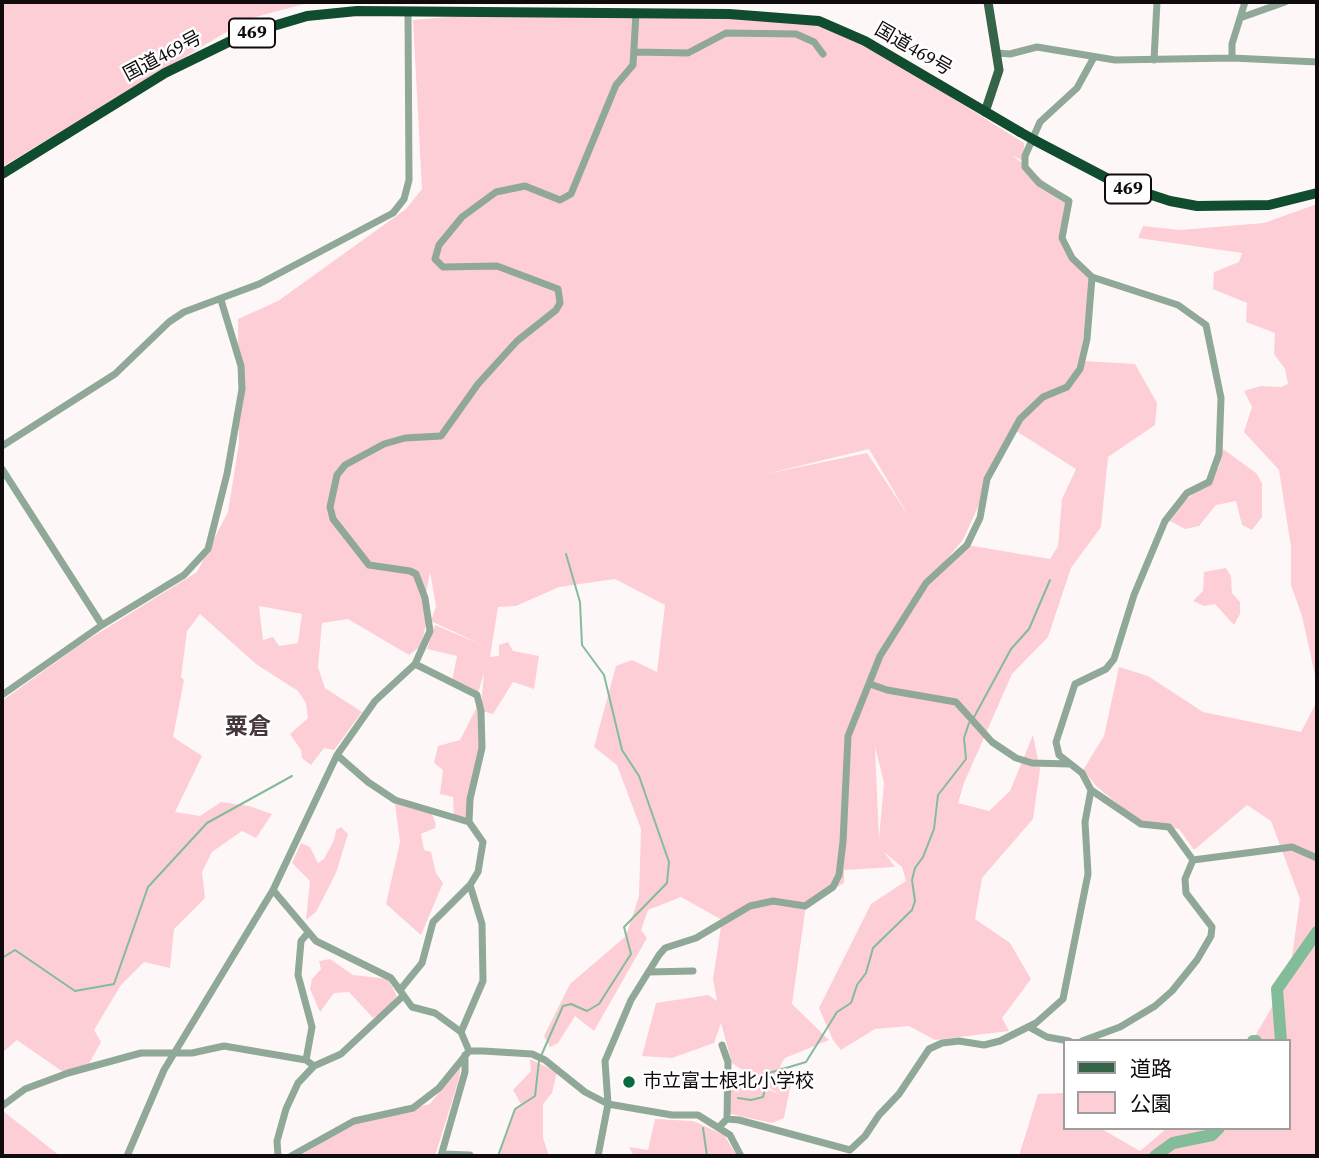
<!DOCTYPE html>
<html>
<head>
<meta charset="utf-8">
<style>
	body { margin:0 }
	#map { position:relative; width:1319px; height:1158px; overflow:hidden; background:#fef7f8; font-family:"Source Serif 4","Noto Sans JP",serif }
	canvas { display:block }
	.frame { position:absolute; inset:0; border:4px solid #100b0c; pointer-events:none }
	.legend { position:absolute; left:1063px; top:1039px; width:228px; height:91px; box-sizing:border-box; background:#fff; border:2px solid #9f9d9e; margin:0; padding:9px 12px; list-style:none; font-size:21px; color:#100b0c }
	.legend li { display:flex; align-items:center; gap:14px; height:35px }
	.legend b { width:35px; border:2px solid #9f9d9e }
</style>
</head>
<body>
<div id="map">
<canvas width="1319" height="1158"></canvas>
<div class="frame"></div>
<ul class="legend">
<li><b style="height:9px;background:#366449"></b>道路</li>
<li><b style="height:19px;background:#feced7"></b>公園</li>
</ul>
</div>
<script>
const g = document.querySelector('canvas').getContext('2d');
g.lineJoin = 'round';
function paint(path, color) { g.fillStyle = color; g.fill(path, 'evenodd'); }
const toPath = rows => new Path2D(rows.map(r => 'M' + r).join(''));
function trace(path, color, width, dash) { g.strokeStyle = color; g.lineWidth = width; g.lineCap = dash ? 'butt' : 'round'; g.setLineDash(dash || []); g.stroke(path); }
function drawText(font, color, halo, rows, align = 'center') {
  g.font = font + ' "Source Serif 4","Noto Sans JP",serif'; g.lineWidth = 5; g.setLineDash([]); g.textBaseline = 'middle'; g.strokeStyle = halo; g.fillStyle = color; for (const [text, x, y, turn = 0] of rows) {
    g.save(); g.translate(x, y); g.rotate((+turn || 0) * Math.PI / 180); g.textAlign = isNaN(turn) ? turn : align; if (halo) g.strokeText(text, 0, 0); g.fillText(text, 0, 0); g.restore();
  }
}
paint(toPath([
	[2,2,312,2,248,19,2,167],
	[493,13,790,17,855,37,1024,143,1025,162,1012,155,1069,201,1063,235,1072,258,1096,279,1074,380,1083,361,1135,364,1157,403,1155,425,1108,457,1101,527,1071,568,1048,637,1012,674,964,783,958,803,989,811,1010,791,1033,735,1040,770,1033,819,982,878,975,919,1010,943,1031,979,1002,1018,1009,1031,935,1040,909,1026,875,1029,841,1050,833,1040,819,1008,871,904,906,881,902,867,884,852,895,867,844,870,844,883,806,905,792,1004,829,1040,785,1058,780,1066,792,1078,784,1118,772,1123,731,1114,727,1107,731,1071,780,1095,732,1063,721,1023,714,1043,672,1058,642,1056,656,1003,708,995,717,1001,713,979,722,920,681,897,648,910,641,930,647,938,594,1031,575,1016,558,1043,550,1047,544,1036,570,984,626,936,639,896,641,829,617,765,594,747,616,666,632,660,657,672,665,605,615,579,559,587,516,606,498,607,490,657,499,656,499,645,508,642,513,651,539,656,534,689,513,682,493,714,482,711,482,742,468,821,454,819,453,797,440,794,443,770,434,763,438,746,460,740,479,703,481,707,484,673,477,696,452,681,457,656,427,649,435,625,482,645,431,621,436,606,430,572,424,604,426,624,421,646,409,655,348,619,322,623,318,667,325,688,362,712,334,750,324,748,311,765,302,758,301,750,290,734,308,718,306,703,298,691,256,664,200,614,187,631,181,677,184,680,173,737,202,756,175,812,200,816,221,802,249,806,272,814,256,838,242,831,212,852,202,872,205,898,174,929,170,968,144,962,121,985,94,1030,101,1042,86,1069,63,1072,17,1040,2,1053,2,701,81,644,197,572,228,512,239,443,238,319,278,301,406,209,422,189,413,20],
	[1013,429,1076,469,1062,499,1058,546,1050,559,967,545,940,567,963,540],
	[869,449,908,515,867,453,766,474],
	[259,606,302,614,298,643,279,646,273,637,263,640],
	[875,747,884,783,879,839],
	[1317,204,1317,684,1302,616,1291,585,1291,547,1279,470,1244,432,1252,407,1244,391,1261,386,1281,387,1288,384,1285,369,1274,354,1275,333,1246,322,1247,303,1213,289,1214,272,1239,262,1242,253,1138,238,1143,226,1180,230,1264,223],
	[1223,449,1256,473,1262,483,1262,517,1252,530,1242,525,1236,501,1216,505,1199,526,1185,529,1170,521,1183,502,1209,482,1219,467],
	[1226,568,1231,576,1232,593,1240,602,1240,614,1234,625,1215,604,1204,606,1193,601,1203,591,1204,572],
	[1119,667,1148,676,1203,712,1301,732,1317,701,1317,1156,1019,1156,1038,1094,1065,1093,1065,1128,1100,1128,1140,1151,1167,1128,1289,1128,1289,1041,1252,1041,1289,978,1300,899,1271,821,1247,805,1194,850,1179,829,1143,824,1097,787,1083,770,1104,736],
	[395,803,431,812,436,824,435,828,421,834,424,850,431,852,436,873,443,883,421,935,386,904,400,842],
	[341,827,348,834,336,873,316,912,306,920,310,881,292,863,301,843,310,847,318,863,324,859,334,840,336,830],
	[330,959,353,975,388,979,397,996,381,1014,373,1018,349,992,334,993,320,1012,310,989,312,979,321,969,319,961],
	[530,1059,557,1072,552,1093,543,1104,543,1138,549,1156,498,1156,515,1110,521,1104,513,1090,531,1071],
	[461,1064,459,1079,435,1156,299,1156,357,1123,430,1104],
	[3,1111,31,1133,60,1156,2,1156],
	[655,1119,693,1121,724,1135,737,1156,634,1156,629,1147,648,1150]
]), '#feced7');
trace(toPath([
	[973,719,1011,649,1029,629,1050,580],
	[2,958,15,950,75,991,114,984,148,887,207,823,292,776],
	[541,1056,563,1006,571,1004,587,1011,599,1004,631,954,624,927,667,883,669,862,639,776,622,750,604,675,582,645,580,602,566,554],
	[738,1098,751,1100,763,1097,769,1073,806,1062,837,1012,851,1003,857,985,866,973,873,948,912,910,915,901,912,880,915,868,923,857,934,829,938,795,966,759,964,738,969,723],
	[703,1128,707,1156],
	[498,1156,515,1109,535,1096,539,1061]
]), '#83bc98', 2);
trace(toPath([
	[1253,1041,1256,1041],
	[1281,1041,1277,989,1317,932],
	[1155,1156,1173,1143,1212,1135,1219,1128]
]), '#83bc98', 12);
trace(toPath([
	[1240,18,1285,2],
	[636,52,688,53,726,33,796,34,814,42,823,54],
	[997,53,1010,54,1037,47,1115,60,1232,58,1317,62],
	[1232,58,1232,44,1245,2],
	[1154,60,1157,2],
	[2,446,115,374,169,322,184,312,259,284,393,213,404,199,409,180,408,12],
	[2,469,102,625],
	[415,664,477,695,481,711,482,748,470,799,469,822,483,842,478,872,470,885,482,924,483,981,461,1032],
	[870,684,887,690,956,702,992,742,1016,758,1032,763,1070,764],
	[2,695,102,625,184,575,208,549,227,474,242,389,241,366,221,300],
	[337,755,368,782,395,800,469,822],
	[1091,790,1141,824,1169,827,1193,860],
	[273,890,316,941,391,978,412,1007,435,1013,461,1032,469,1051],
	[649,972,693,971],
	[400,990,422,963,433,922,470,885],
	[1029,1027,1047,1037,1069,1041],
	[1082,1041,1120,1027,1155,1006,1172,991,1197,960,1211,936,1212,927,1186,893,1185,879,1193,860,1292,847,1317,858],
	[722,1045,728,1062,727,1119],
	[306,1060,312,1027,298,975,301,941,307,934],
	[2,1106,25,1089,68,1073,141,1053,192,1053,224,1046,306,1060,314,1066],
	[720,1126,727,1119,739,1120,850,1150,865,1136,879,1115,899,1094,929,1049,942,1043,959,1041,984,1045,1000,1041,1036,1023,1063,999,1088,874,1085,822,1091,790,1082,773,1059,755,1056,742,1075,684,1106,669,1114,659,1134,595,1165,521,1187,493,1209,482,1219,454,1221,398,1206,325,1178,305,1092,277,1072,258,1062,238,1069,201,1039,183,1025,167,1025,156,1040,122,1077,88,1093,59],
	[442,1154,470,1155],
	[127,1156,164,1070,273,890,337,755,375,701,415,664,430,631,425,598,416,574,410,571,369,565,333,519,330,507,337,475,345,465,384,444,405,438,441,436,478,384,517,341,556,310,560,303,558,289,497,266,443,267,435,259,439,245,462,217,496,192,525,186,560,200,571,194,616,85,633,65,636,13],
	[278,1156,277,1141,286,1109,298,1083,314,1066,341,1054,403,996],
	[291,1156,354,1121,413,1108,439,1088,469,1051,483,1051,532,1054,545,1060,585,1092,608,1104,672,1115,698,1115,730,1135,741,1156],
	[441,1156,465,1072,465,1055],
	[598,1156,608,1104,605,1061,631,1000,659,955,665,948,696,938,750,906,773,901,805,906,833,887,839,875,843,842,848,736,880,656,926,583,967,545,980,518,987,479,1020,419,1043,397,1067,387,1080,369,1087,339,1092,277]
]), '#8fa898', 7);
trace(toPath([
	[985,112,999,70,988,2]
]), '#366449', 9);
trace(toPath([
	[1036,141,1118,184,1170,201,1197,206,1269,205,1317,193],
	[2,174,165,73,243,35,307,16,357,11,729,14,819,21,865,41,1020,132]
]), '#104c2e', 10);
trace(toPath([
	[1020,132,1036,141]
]), '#104c2e', 10);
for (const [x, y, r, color] of [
	[629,1082,7,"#0b6b40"]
]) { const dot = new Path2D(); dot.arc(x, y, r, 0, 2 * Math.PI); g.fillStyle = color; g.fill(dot); trace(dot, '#fff', 2.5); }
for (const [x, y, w] of [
	[252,33,46],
	[1128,189,46]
]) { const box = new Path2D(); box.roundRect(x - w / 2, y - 14.5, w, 29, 5); g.fillStyle = '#fff'; g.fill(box); trace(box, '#100b0c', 2); }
drawText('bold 18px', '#100b0c', null, [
	["469",252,33],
	["469",1128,189]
]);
drawText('19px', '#100b0c', '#fff', [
	["国道469号",913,50,30],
	["国道469号",163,57,-28]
]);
drawText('19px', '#100b0c', '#fff', [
	["市立富士根北小学校",643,1082]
], 'left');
drawText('bold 23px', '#46373a', '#fff', [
	["粟倉",248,728]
]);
</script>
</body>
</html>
